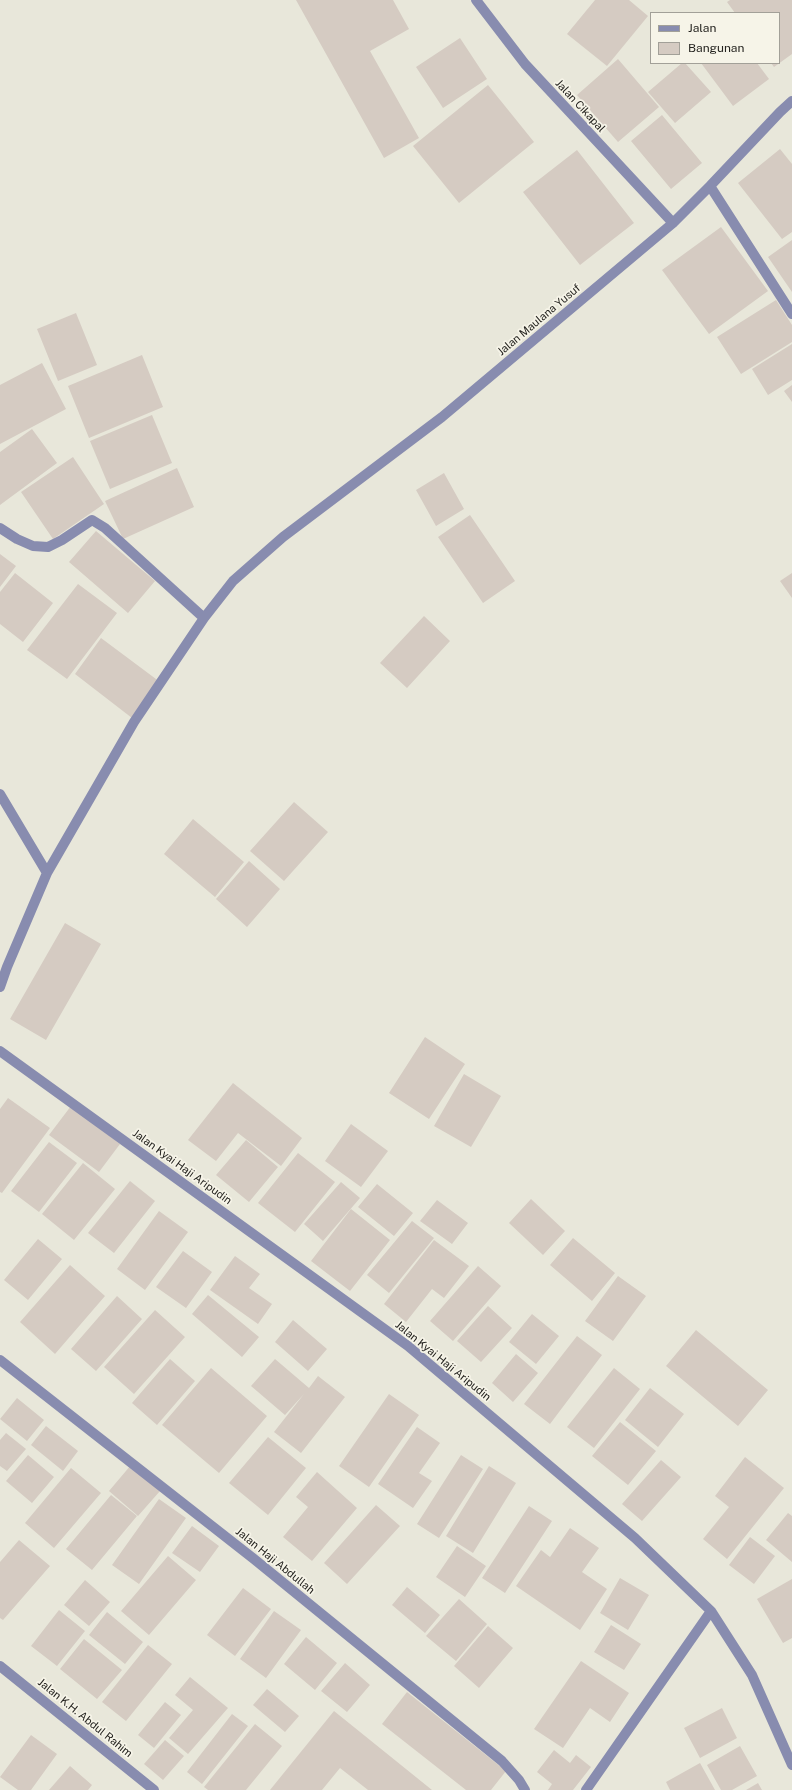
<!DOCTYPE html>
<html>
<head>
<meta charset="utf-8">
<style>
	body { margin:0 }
	#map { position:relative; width:792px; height:1790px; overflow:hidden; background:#e8e7da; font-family:"Public Sans",sans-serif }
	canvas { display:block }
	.legend { position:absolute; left:650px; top:12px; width:130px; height:52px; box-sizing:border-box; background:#f6f4e8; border:1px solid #a2a098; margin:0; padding:5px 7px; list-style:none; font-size:12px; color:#24231f }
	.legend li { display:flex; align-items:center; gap:8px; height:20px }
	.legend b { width:20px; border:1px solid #a2a098 }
</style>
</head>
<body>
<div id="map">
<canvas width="792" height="1790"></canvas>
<ul class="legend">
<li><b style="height:5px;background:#888caf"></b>Jalan</li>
<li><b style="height:11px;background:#d5cbc2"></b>Bangunan</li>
</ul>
</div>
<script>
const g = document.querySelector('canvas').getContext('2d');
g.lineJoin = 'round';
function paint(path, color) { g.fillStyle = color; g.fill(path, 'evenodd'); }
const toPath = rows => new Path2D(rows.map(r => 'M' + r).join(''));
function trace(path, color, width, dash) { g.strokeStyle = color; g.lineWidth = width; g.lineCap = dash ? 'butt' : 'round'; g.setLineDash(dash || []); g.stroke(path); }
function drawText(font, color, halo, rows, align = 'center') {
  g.font = font + ' "Public Sans",sans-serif'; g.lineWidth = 3.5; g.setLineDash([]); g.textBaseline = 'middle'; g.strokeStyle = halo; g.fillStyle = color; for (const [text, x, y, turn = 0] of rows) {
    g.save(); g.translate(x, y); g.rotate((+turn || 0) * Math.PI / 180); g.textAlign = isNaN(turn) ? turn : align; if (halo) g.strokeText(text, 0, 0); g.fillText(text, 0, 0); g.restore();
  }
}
paint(toPath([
	[296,0,393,0,409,29,370,51,419,138,384,158],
	[595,0,629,0,648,16,607,66,567,34],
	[730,0,792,0,792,54,774,67,771,63,779,63,779,13,735,13,727,2],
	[460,38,487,79,443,108,416,67],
	[618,59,659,107,618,142,577,95],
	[682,63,685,63,711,92,675,123,648,92],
	[701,63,757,63,769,79,733,106],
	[488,85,534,142,459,203,413,146],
	[662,115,702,163,671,189,631,141],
	[780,149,792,164,792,232,782,239,738,183],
	[577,150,634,223,580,265,523,192],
	[721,227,768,291,709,334,662,270],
	[792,240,792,292,768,257],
	[776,300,792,325,792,342,741,374,717,337],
	[76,313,97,365,58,381,37,329],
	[792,344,792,380,768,395,752,369],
	[142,355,163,407,89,438,68,386],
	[42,363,66,409,0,444,0,385],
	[792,385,792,402,784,391],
	[152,415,172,463,110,489,90,441],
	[32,429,57,463,0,505,0,452],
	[73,457,104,504,53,539,21,492],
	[177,468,194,507,123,539,105,501],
	[444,473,464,509,436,526,416,490],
	[470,515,515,581,483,603,438,537],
	[96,531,155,581,128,613,69,562],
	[0,554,16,566,0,587],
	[15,573,53,603,23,642,0,624,0,592],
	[792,573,792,598,780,581],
	[78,584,117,613,67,679,27,650],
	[424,616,450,641,407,688,380,663],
	[101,638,160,682,132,718,75,674],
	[294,802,328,832,284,881,250,851],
	[193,819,244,862,215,897,164,854],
	[249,861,280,889,247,927,216,899],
	[65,923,101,944,46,1040,10,1019],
	[425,1037,465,1064,429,1119,389,1093],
	[464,1074,501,1096,471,1147,434,1126],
	[233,1083,302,1138,281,1166,238,1133,216,1161,188,1140],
	[8,1098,50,1128,2,1193,0,1192,0,1109],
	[71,1106,120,1144,99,1172,49,1135],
	[351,1124,388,1151,361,1187,325,1161],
	[246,1140,278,1167,249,1202,216,1175],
	[49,1142,77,1163,39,1212,11,1191],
	[298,1153,335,1182,295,1232,258,1203],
	[83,1163,115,1189,74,1240,42,1214],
	[130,1181,155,1201,114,1253,88,1233],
	[341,1182,360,1198,323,1241,304,1224],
	[377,1184,413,1213,394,1236,358,1207],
	[531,1199,565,1231,543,1255,509,1223],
	[437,1200,468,1223,452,1244,420,1221],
	[351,1209,390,1240,350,1291,311,1261],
	[159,1211,188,1232,145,1290,117,1269],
	[412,1221,434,1238,389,1293,367,1275],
	[573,1238,615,1273,592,1301,550,1265],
	[38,1239,62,1259,28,1300,4,1280],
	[434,1240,469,1266,444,1298,432,1289,406,1322,384,1304],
	[183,1251,212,1272,186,1308,156,1287],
	[235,1256,260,1274,249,1288,272,1304,258,1324,210,1290],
	[70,1265,105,1296,55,1354,20,1322],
	[478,1266,501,1286,453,1341,430,1321],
	[618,1276,646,1296,613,1341,585,1321],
	[208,1295,259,1337,242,1357,192,1314],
	[117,1296,142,1319,96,1371,71,1349],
	[488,1306,512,1328,481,1362,457,1341],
	[155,1310,185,1337,134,1394,104,1367],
	[532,1314,559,1336,536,1364,509,1342],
	[293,1320,327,1349,308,1371,275,1342],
	[696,1330,768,1390,738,1426,666,1366],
	[577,1336,602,1355,550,1424,524,1404],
	[516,1354,538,1373,513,1402,492,1383],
	[170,1359,195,1381,157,1425,132,1403],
	[275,1359,309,1388,318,1376,345,1397,301,1453,274,1432,304,1394,285,1415,251,1386],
	[211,1368,267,1416,219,1473,162,1425],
	[614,1368,640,1389,594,1448,567,1427],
	[650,1388,684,1414,658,1447,625,1420],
	[389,1394,419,1415,369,1487,339,1466],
	[17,1398,44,1420,27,1441,0,1419],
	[620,1422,656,1451,628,1485,592,1456],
	[46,1426,78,1451,63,1471,31,1445],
	[417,1427,440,1443,419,1473,432,1481,413,1508,378,1484],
	[6,1433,26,1449,7,1471,0,1466,0,1440],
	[268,1437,306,1468,268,1515,229,1483],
	[28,1455,54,1477,32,1503,6,1481],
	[461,1455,483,1469,439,1538,417,1524],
	[745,1457,784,1488,727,1559,703,1539,729,1507,715,1496],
	[661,1460,681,1477,642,1521,622,1504],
	[131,1465,160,1491,138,1516,109,1491],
	[489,1466,516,1483,473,1553,446,1536],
	[71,1468,101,1493,54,1548,25,1523],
	[317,1472,357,1508,312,1561,283,1537,308,1507,296,1497],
	[111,1495,137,1516,92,1570,66,1549],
	[159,1499,186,1518,139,1584,112,1565],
	[376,1505,400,1526,347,1584,324,1563],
	[529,1506,552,1521,505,1593,482,1578],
	[788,1513,792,1516,792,1562,766,1540],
	[192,1526,219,1546,200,1572,172,1553],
	[570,1528,599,1548,582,1572,607,1589,580,1630,516,1586,541,1550,550,1557],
	[750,1537,775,1556,754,1584,729,1565],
	[19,1540,50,1566,3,1620,0,1618,0,1562],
	[457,1546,486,1566,465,1597,436,1577],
	[168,1556,196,1580,149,1635,121,1611],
	[620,1578,649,1595,628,1630,600,1613],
	[792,1579,792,1638,783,1643,757,1599],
	[85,1580,110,1602,89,1626,64,1605],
	[407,1587,440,1615,425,1633,392,1605],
	[243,1588,271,1609,235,1656,207,1635],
	[459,1599,487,1624,456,1661,426,1636],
	[59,1610,85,1631,57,1666,31,1646],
	[274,1611,301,1630,266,1678,240,1659],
	[107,1612,143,1642,125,1664,89,1635],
	[611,1625,641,1644,624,1670,594,1652],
	[488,1626,513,1648,479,1688,454,1666],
	[306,1637,337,1663,315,1690,284,1664],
	[84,1639,122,1670,97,1699,60,1669],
	[148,1645,172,1664,126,1721,102,1702],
	[581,1661,629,1693,610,1722,590,1708,563,1748,534,1729],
	[345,1663,370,1685,347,1712,321,1691],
	[190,1677,228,1708,188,1754,169,1738,193,1710,175,1695],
	[267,1689,299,1716,285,1732,253,1705],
	[407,1692,506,1771,491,1790,466,1790,382,1724],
	[165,1702,181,1715,154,1748,138,1735],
	[722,1708,737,1738,700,1758,684,1728],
	[334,1711,432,1790,368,1790,340,1768,322,1790,270,1790],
	[232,1714,248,1726,202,1784,187,1772],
	[255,1724,282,1746,246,1790,208,1790,204,1787],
	[31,1735,57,1754,31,1790,18,1790,0,1777],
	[165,1740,184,1756,163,1780,144,1764],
	[740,1746,757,1776,732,1790,721,1790,707,1765],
	[554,1750,570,1763,576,1755,591,1767,573,1790,548,1790,552,1784,537,1772],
	[700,1763,715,1790,670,1790,666,1782],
	[70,1766,92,1785,88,1790,49,1790],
	[758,1783,762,1790,746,1790]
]), '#d5cbc2');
trace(toPath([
	[476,0,525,64,673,223],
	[710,186,792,314],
	[0,528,17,539,33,546,48,547,62,540,92,520,105,528,204,618],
	[0,794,47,873],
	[0,987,7,967,47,873,134,722,204,618,233,581,283,537,442,417,673,223,710,186,780,112,792,101],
	[0,1051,408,1346,635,1538,711,1611,752,1675,792,1765],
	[0,1360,254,1559,502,1761,519,1780,525,1790],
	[0,1666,154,1790],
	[586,1790,711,1611]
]), '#888caf', 10);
drawText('11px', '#24231f', '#f6f4e8', [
	["Jalan Cikapal",580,106,47],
	["Jalan Maulana Yusuf",539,320,-40],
	["Jalan Kyai Haji Aripudin",182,1167,36],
	["Jalan Kyai Haji Aripudin",443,1361,39],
	["Jalan Haji Abdullah",275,1561,39],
	["Jalan K.H. Abdul Rahim",85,1718,39]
]);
</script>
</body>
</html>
